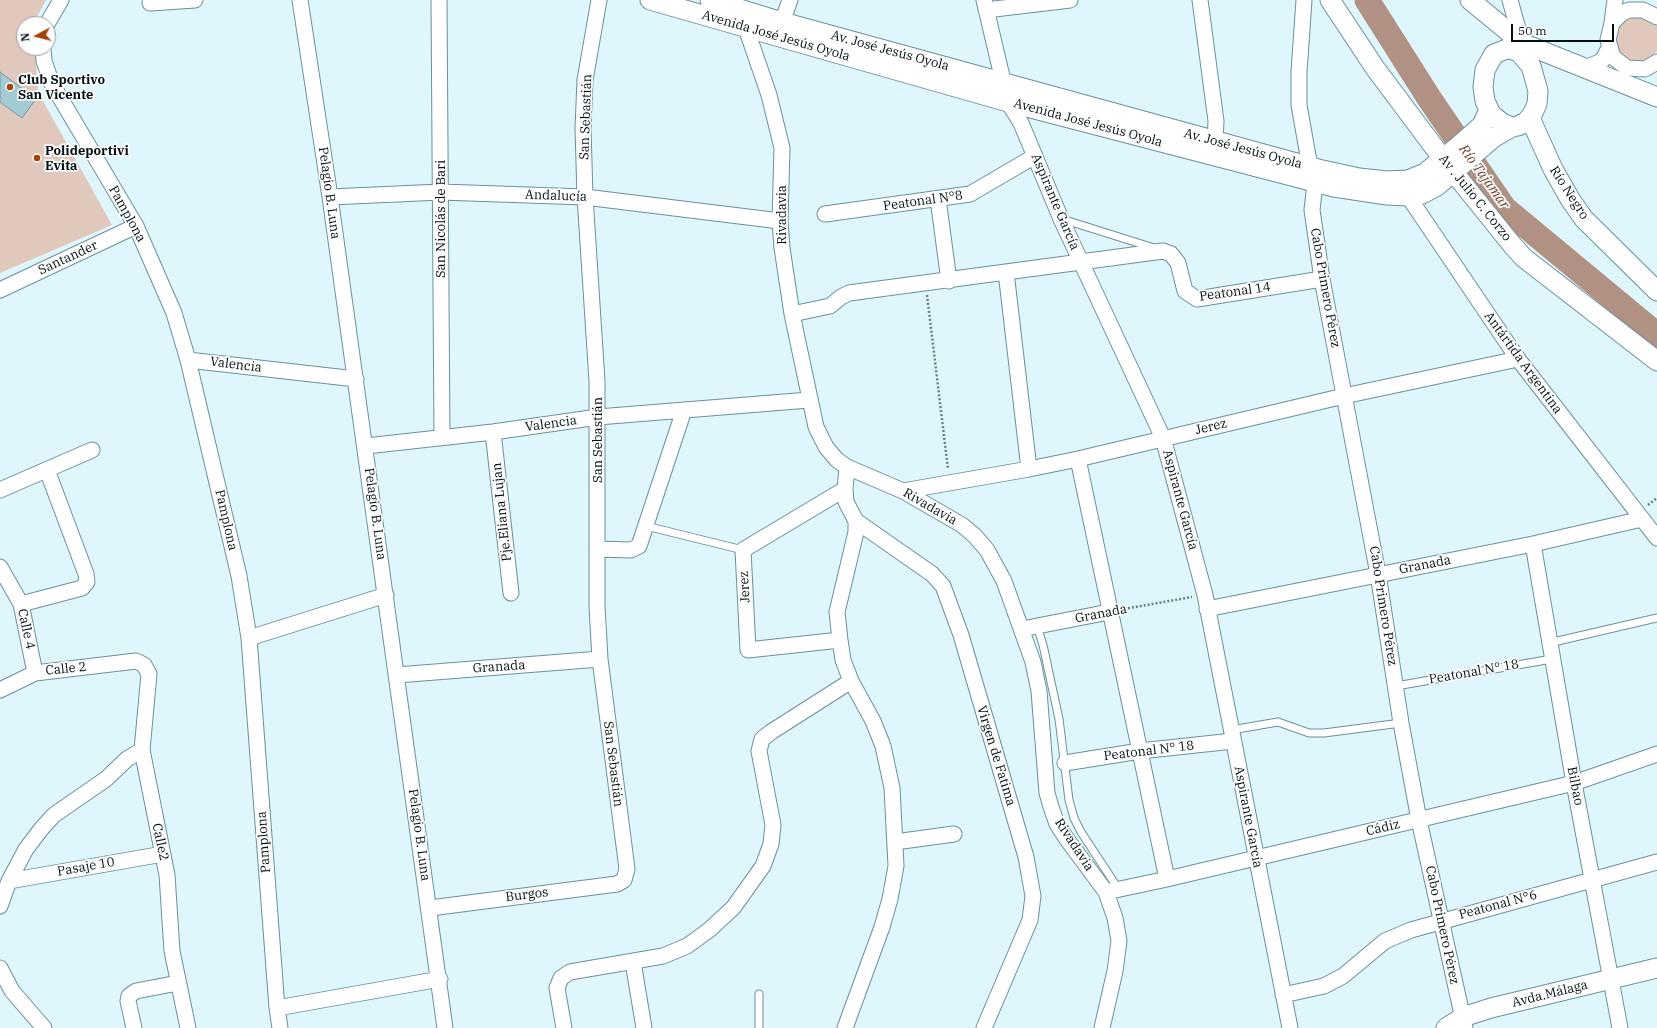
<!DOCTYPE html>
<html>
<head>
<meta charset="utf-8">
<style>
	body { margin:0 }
	#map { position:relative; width:1657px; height:1028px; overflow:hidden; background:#def6fc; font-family:"IBM Plex Serif",serif }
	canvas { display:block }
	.north { position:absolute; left:16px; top:16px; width:40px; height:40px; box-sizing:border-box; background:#fefefe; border:1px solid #9a9fa0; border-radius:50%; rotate:263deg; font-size:11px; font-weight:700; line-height:16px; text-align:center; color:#031013 }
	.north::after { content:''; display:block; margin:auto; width:14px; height:18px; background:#a44105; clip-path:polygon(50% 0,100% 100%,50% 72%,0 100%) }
	.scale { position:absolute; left:1511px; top:24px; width:103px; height:18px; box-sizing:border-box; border:2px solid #031013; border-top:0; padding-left:5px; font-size:12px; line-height:14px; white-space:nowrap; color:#031013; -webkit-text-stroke:3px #fefefe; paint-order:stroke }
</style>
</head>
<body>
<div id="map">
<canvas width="1657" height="1028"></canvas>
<div class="north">N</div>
<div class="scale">50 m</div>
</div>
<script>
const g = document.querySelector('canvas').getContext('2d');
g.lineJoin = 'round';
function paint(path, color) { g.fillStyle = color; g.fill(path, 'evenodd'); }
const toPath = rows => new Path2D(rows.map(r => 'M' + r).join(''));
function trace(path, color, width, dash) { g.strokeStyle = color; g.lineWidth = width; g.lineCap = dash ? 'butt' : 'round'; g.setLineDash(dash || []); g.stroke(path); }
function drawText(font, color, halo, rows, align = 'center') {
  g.font = font + ' "IBM Plex Serif",serif'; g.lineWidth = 3.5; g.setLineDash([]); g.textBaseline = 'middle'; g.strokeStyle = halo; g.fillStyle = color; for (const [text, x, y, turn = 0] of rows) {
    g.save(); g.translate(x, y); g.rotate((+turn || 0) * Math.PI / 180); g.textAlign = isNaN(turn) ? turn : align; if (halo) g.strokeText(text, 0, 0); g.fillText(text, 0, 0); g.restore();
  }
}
paint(toPath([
	[0,0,46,0,33,24,24,24,24,48,35,48,38,92,112,225,0,273],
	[1637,16,1652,20,1657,26,1657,51,1649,59,1642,62,1627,59,1616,48,1615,40,1618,26,1624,20]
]), '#e1c8bd');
trace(toPath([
	[1367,0,1429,98,1504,208,1657,335]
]), '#b09183', 25);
const building = toPath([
	[0,72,36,99,22,118,0,102,0,72]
]);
paint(building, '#a4cbd4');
trace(building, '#7299a2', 1);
const service = toPath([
	[1062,219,1154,248],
	[646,526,743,550],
	[1037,626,1043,645,1059,719,1069,800,1074,818,1081,832,1119,890],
	[1549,643,1657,618],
	[1396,686,1552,659],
	[1231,730,1278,722,1309,733,1324,733,1401,723],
	[759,1028,759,994]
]);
const minor = toPath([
	[300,0,330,197,445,1028],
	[439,0,442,437],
	[984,0,1008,102,1021,123,1061,219,1163,438,1205,595,1290,1028],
	[1200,0,1216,121,1215,141],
	[1304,0,1299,72,1299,105,1310,167],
	[1510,0,1522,43],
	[150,3,195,0],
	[986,10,1070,0],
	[1657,17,1643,10,1629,10,1622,13,1612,23,1608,40,1613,57,1627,68,1645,69,1657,62],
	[782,22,790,0],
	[1612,23,1615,0],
	[47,24,61,0],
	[746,28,769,95,782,148,780,221,782,248,792,314,816,427,826,447,837,460,847,467,903,491,962,525,975,536,987,550,1004,581,1033,662,1039,691,1047,793,1051,807,1057,824,1066,838,1106,892,1115,918,1119,941,1115,971,1102,1028],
	[43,48,44,61,52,84,136,226,174,313,188,360,239,576,249,638,277,1008,280,1028],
	[1585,68,1602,61,1609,48],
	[1315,183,1312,210,1322,279,1378,574,1401,723,1419,820,1465,1028],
	[1404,187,1408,196,1518,359,1657,538],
	[330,197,441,192,585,197,780,221],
	[938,199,949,281],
	[825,214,970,194,1035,156],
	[1006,272,1029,469],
	[0,290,136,226],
	[792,314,830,306,841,297,849,293,1163,251,1171,254,1178,263,1185,291,1197,299,1322,279],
	[188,360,356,379],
	[493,432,511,593],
	[366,446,493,432,598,417,809,400],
	[1078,459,1167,879],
	[0,490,92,450],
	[903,491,1029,469,1078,459,1344,396,1518,359],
	[856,521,932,574,943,586,961,635,1026,857,1033,896,1030,920,984,1028],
	[1533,544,1574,783,1620,1028],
	[597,549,631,550,639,546,684,410],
	[0,567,21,604,35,673],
	[21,604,82,588,87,582,86,574,47,470],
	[1207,609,1533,544,1642,519],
	[1022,629,1109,612],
	[249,638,386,595],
	[840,640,748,650,743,550,845,489],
	[397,675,600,659],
	[0,690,35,673,136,661,144,665,149,674,142,750,167,875,172,951,188,1028],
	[1065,763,1140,751,1233,741],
	[895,842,954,834],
	[9,881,163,854],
	[1106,892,1167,879,1574,783,1657,754],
	[0,906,9,881,26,849,42,828,54,815,106,779,127,759,142,750],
	[430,908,617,884,624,880,627,869,600,659,597,607,597,381,585,197,583,128,585,80,599,0],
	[633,962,644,1028],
	[0,968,12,991,44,1028],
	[1283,995,1324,986,1343,976,1385,941,1411,930,1657,862],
	[277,1008,440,979],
	[134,1028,128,1001,129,996,136,991,178,983],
	[564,1028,557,988,561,978,570,972,663,956,687,946,709,930,733,908,763,866,771,844,773,825,759,751,762,739,771,732,851,681],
	[845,1028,882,927,890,899,896,866,892,788,883,746,873,721,851,681,843,660,840,640,837,612,856,532,856,521,846,502,845,489,847,467]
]);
const tertiary = toPath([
	[650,0,1008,102,1334,187,1387,195,1408,196,1422,194,1437,186,1493,138,1512,127],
	[710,0,782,22,1318,169,1359,178,1387,181,1408,180,1425,173,1456,148,1482,125,1489,110],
	[1330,0,1375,68,1443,159,1513,246,1524,258,1657,361],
	[1470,0,1522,43,1657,97],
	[1510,49,1519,52,1531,66,1538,91,1537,104,1532,115,1526,122,1518,126,1512,127,1502,123,1491,114,1485,101,1483,87,1485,70,1494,54,1522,43],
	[1530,118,1553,169,1570,199,1584,219,1657,291],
	[1446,1028,1463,1017,1491,1008,1657,968]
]);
trace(service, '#6b919a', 9);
trace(minor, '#6b919a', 17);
trace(tertiary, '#6b919a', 21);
trace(toPath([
	[927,295,948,469],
	[1648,505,1657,498],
	[1124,609,1192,597]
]), '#6d8084', 2.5, [2, 2]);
trace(service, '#fff', 7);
trace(minor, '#fff', 15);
trace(tertiary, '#fff', 19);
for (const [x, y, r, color] of [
	[10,87,4,"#a44105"],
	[37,158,4,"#a44105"]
]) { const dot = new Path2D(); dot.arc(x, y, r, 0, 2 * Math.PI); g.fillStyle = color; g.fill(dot); trace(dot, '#fefefe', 1.5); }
drawText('13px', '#031013', '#fefefe', [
	["Avenida José Jesús Oyola",776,36,16],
	["Av. José Jesús Oyola",890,51,15],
	["San Sebastián",586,117,-88],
	["Avenida José Jesús Oyola",1088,123,15],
	["Av. José Jesús Oyola",1243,149,15],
	["Pelagio B. Luna",329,193,82],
	["Río Negro",1569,193,57],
	["Andalucía",556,196,2],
	["Av . Julio C. Corzo",1475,198,51],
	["Peatonal N°8",923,201,-8],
	["Aspirante García",1055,202,67],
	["Pamplona",127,214,61],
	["Rivadavia",782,215,-90],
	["San Nicolás de Bari",441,219,-90],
	["Santander",68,258,-25],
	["Cabo Primero Pérez",1325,288,80],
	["Peatonal 14",1235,292,-8],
	["Antártida Argentina",1523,363,54],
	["Valencia",236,365,7],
	["Valencia",551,424,-8],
	["Jerez",1211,427,-13],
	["San Sebastián",598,440,-90],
	["Aspirante García",1180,500,75],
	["Rivadavia",930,507,30],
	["Pje.Eliana Lujan",502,512,-96],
	["Pelagio B. Luna",375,514,82],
	["Pamplona",226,520,77],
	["Granada",1425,565,-11],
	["Jerez",745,587,-93],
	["Cabo Primero Pérez",1383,606,81],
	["Granada",1101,614,-11],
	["Calle 4",26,629,78],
	["Granada",499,667,-4],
	["Calle 2",66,669,-6],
	["Peatonal N° 18",1474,672,-10],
	["Peatonal N° 18",1149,751,-7],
	["Virgen de Fatima",996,756,73],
	["San Sebastián",613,764,83],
	["Bilbao",1575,786,79],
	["Aspirante García",1248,817,79],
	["Cádiz",1383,828,-13],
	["Pelagio B. Luna",419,835,82],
	["Calle2",160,842,78],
	["Pamplona",264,842,-94],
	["Rivadavia",1074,845,57],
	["Pasaje 10",86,867,-10],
	["Burgos",527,895,-7],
	["Peatonal N°6",1498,905,-15],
	["Cabo Primero Pérez",1442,925,78],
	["Avda.Málaga",1550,994,-14]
]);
drawText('bold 13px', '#031013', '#fefefe', [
	["Club Sportivo",18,80],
	["San Vicente",18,95],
	["Polideportivi",45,151],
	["Evita",45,166]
], 'left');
drawText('italic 14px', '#6e3f2b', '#fefefe', [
	["Río Tajamar",1484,177,54]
]);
</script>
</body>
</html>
